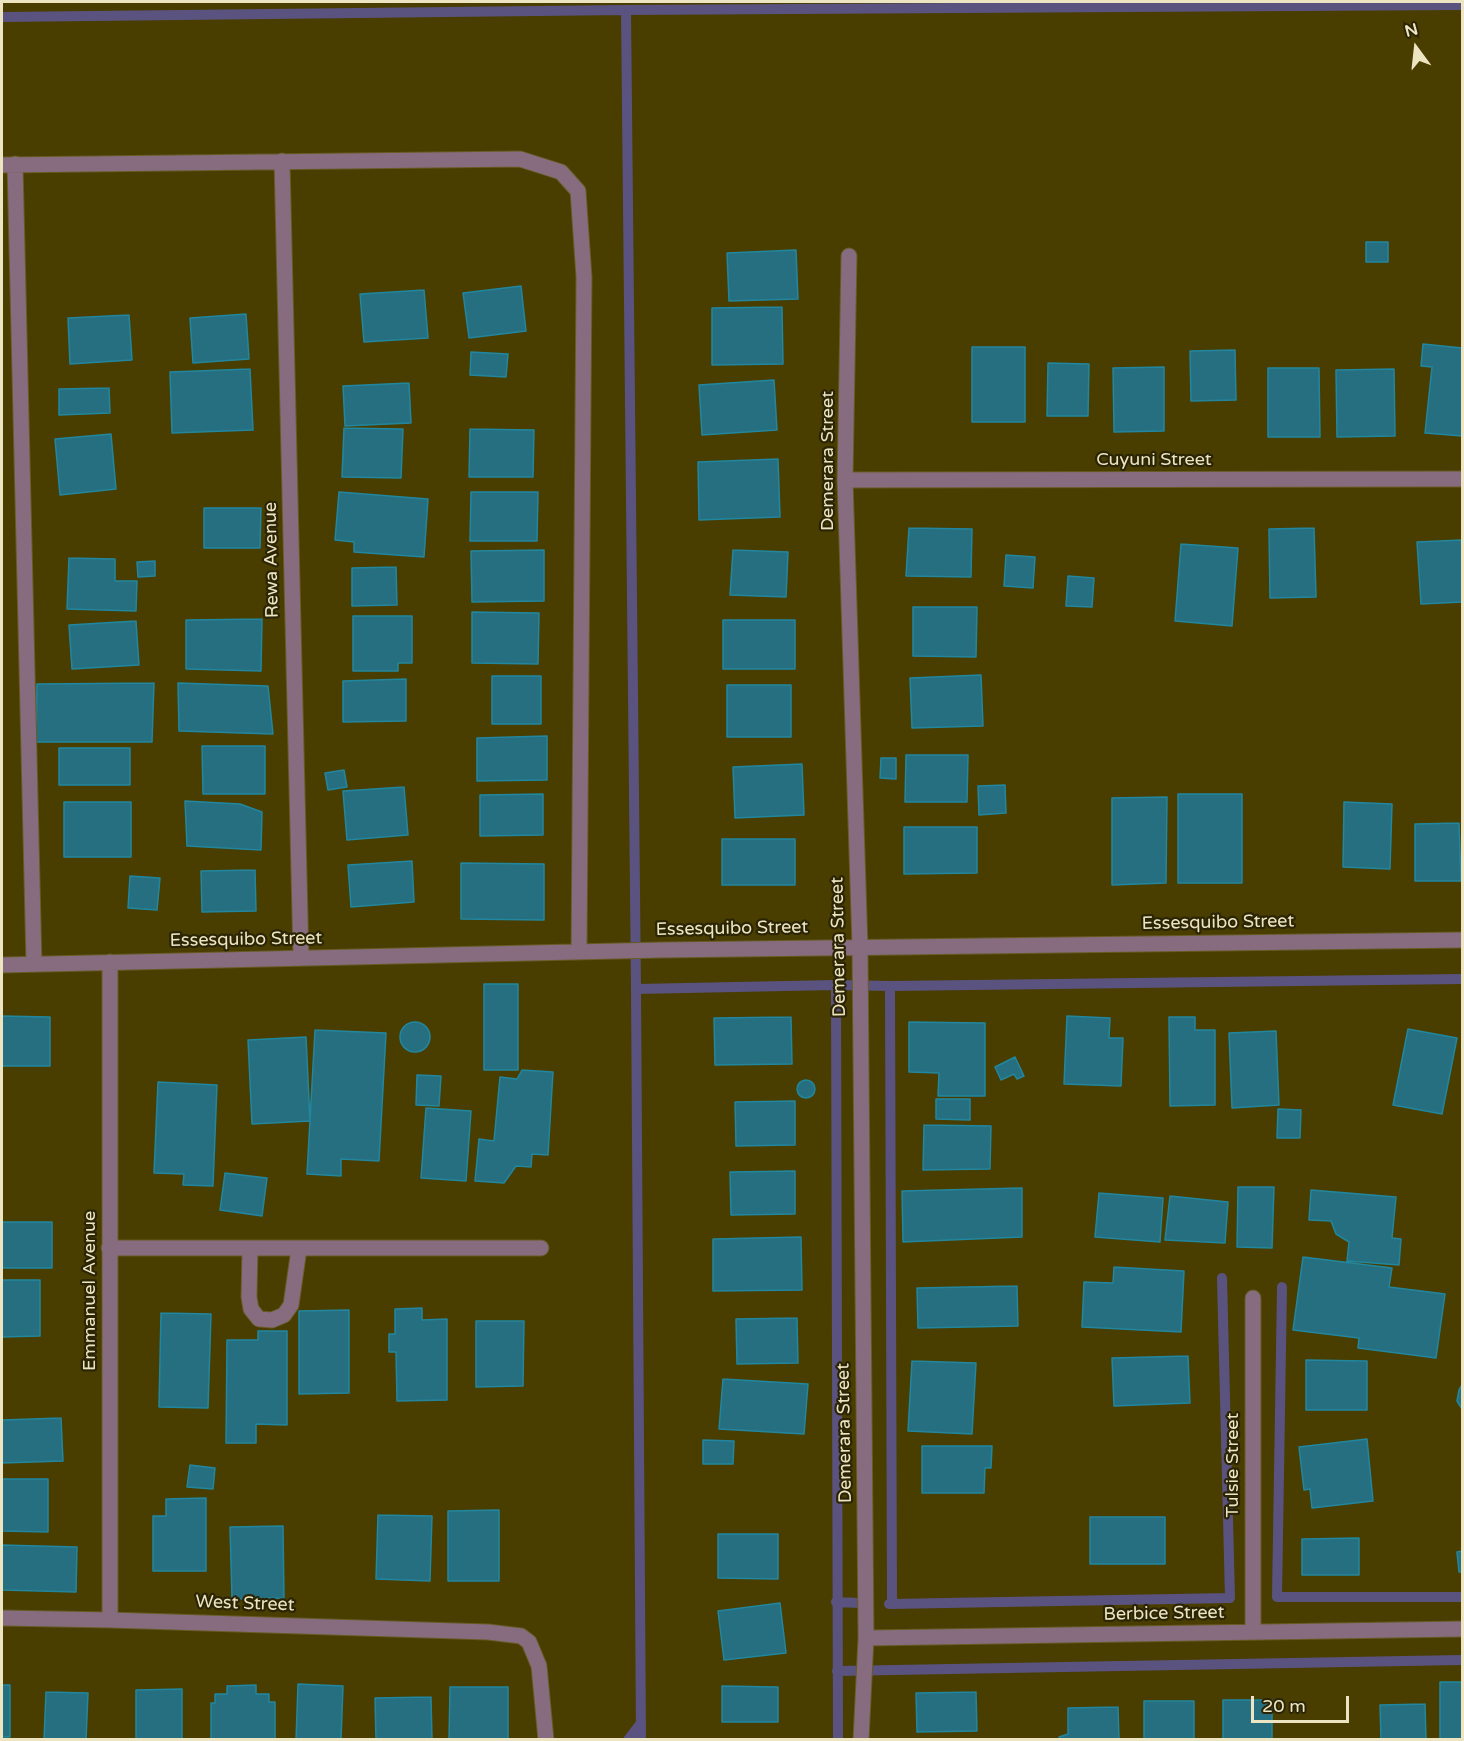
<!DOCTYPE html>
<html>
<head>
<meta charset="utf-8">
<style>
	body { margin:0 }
	#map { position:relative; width:1464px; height:1741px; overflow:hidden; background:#493d00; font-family:"Varela Round",sans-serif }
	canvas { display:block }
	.frame { position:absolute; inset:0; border:3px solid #ede5c2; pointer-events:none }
	.north { position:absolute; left:1386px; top:18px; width:60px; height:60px; -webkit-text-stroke:4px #2b2506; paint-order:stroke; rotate:345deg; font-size:16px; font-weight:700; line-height:24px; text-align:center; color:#ede5c2 }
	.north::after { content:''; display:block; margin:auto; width:21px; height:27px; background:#ede5c2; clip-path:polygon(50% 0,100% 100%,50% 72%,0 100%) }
	.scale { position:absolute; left:1251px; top:1696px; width:98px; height:27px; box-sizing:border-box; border:3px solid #ede5c2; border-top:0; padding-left:8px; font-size:18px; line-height:21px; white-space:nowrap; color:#ede5c2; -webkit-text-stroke:4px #2b2506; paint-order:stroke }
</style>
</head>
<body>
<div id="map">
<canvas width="1464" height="1741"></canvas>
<div class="frame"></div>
<div class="north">N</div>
<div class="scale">20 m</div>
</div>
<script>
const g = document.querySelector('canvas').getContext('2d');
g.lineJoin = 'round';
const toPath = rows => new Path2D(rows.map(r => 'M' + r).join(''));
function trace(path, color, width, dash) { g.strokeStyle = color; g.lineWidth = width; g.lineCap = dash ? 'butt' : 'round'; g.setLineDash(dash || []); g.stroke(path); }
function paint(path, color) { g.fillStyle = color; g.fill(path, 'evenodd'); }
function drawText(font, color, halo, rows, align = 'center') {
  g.font = font + ' "Varela Round",sans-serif'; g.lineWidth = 4.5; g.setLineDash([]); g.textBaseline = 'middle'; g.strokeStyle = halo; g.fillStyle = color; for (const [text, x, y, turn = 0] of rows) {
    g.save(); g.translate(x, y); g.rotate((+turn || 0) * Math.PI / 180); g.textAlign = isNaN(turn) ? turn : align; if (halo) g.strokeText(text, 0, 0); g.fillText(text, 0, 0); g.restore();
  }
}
trace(toPath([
	[626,10,636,989,641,1740],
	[2,17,626,10,1462,5],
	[836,985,890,986,1462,979],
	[890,986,892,1604],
	[636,989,836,985,838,1740],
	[1282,1287,1277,1597,1462,1597],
	[836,1602,860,1603],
	[889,1604,1230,1598,1222,1278],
	[837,1671,1462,1660],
	[628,1740,641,1723]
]), '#5a537f', 10);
const building = toPath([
	[1366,242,1388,242,1388,262,1366,262,1366,242],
	[796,250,798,299,729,301,727,253,796,250],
	[521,286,526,331,469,338,463,293,521,286],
	[424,290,428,338,364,342,360,294,424,290],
	[782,307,783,364,712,365,712,308,782,307],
	[246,314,249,359,193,363,190,318,246,314],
	[129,315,132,360,70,364,68,318,129,315],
	[1423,344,1462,348,1462,436,1425,433,1432,367,1421,366,1423,344],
	[972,347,1025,347,1025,422,972,422,972,347],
	[1235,350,1236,400,1191,401,1190,351,1235,350],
	[471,352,508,354,506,377,470,375,471,352],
	[1048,363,1089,364,1088,416,1047,416,1048,363],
	[1164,367,1164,431,1114,432,1113,368,1164,367],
	[1268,368,1319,368,1320,437,1268,437,1268,368],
	[250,369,253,430,172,433,170,372,250,369],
	[1394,369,1395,436,1337,437,1336,370,1394,369],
	[774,380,777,430,702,435,699,385,774,380],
	[409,383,411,423,345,426,343,386,409,383],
	[109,388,110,413,59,415,59,389,109,388],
	[344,428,403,429,401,478,342,477,344,428],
	[470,429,534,430,533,477,469,477,470,429],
	[111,434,116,489,60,495,55,439,111,434],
	[778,459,780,517,699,520,698,462,778,459],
	[339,492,428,499,424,557,354,552,354,542,335,540,339,492],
	[471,492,538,492,537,541,470,541,471,492],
	[204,508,261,508,260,548,204,548,204,508],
	[909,528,972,529,971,577,906,576,909,528],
	[1314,528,1316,597,1270,598,1269,529,1314,528],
	[1462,540,1462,602,1421,604,1417,542,1462,540],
	[1181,544,1238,548,1232,626,1175,621,1181,544],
	[544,550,544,601,472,602,471,551,544,550],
	[733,550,788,552,786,597,730,595,733,550],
	[1006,555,1035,557,1033,588,1004,586,1006,555],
	[69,558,115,559,115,581,137,581,136,611,67,609,69,558],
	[155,561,155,576,138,577,137,562,155,561],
	[396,567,397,605,352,606,352,568,396,567],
	[1068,576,1094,578,1092,607,1066,606,1068,576],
	[913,607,977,607,976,657,913,656,913,607],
	[472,612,539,613,538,664,472,663,472,612],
	[353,616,412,616,412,663,398,663,398,671,353,671,353,616],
	[262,619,261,671,186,669,186,620,262,619],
	[723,620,795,620,795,669,723,669,723,620],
	[136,621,139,665,72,669,69,625,136,621],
	[981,675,983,726,912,728,910,678,981,675],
	[492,676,541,676,541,724,492,724,492,676],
	[406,679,406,721,343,722,343,681,406,679],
	[154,683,152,742,36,742,37,684,154,683],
	[178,683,268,686,273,734,179,731,178,683],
	[727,685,791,685,791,737,727,737,727,685],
	[547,736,547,780,477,781,477,738,547,736],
	[202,746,265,746,265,794,203,794,202,746],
	[59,748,130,748,130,785,59,785,59,748],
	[906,755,968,755,967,802,905,802,906,755],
	[881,758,896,758,896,779,880,778,881,758],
	[802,764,804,815,735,818,733,767,802,764],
	[344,770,347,787,328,790,325,773,344,770],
	[1005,785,1006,813,979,815,978,786,1005,785],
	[404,787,408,835,347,840,343,791,404,787],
	[543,794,543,835,480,836,480,795,543,794],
	[1178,794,1242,794,1242,883,1178,883,1178,794],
	[1167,797,1166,883,1112,885,1112,798,1167,797],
	[185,801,240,804,262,812,261,850,187,846,185,801],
	[64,802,131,802,131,857,64,857,64,802],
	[1344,802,1392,804,1390,869,1343,867,1344,802],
	[1459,823,1461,881,1415,881,1415,824,1459,823],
	[904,827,977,827,977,873,904,874,904,827],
	[722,839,795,839,795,885,722,885,722,839],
	[412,861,414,902,351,907,348,865,412,861],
	[461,863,544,864,544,920,461,919,461,863],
	[255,870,256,911,202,912,201,871,255,870],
	[130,876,160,878,157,910,128,908,130,876],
	[484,984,518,984,518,1070,484,1070,484,984],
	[2,1016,50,1017,50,1066,2,1066,2,1016],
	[1067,1016,1110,1018,1109,1038,1123,1038,1121,1086,1064,1084,1067,1016],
	[791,1017,792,1064,715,1065,714,1018,791,1017],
	[1169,1017,1195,1017,1195,1030,1215,1030,1215,1105,1170,1106,1169,1017],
	[909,1022,985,1023,985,1096,938,1096,939,1073,909,1072,909,1022],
	'400 1037a15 15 0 1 1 30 0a15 15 0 1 1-30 0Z',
	[1408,1029,1457,1038,1442,1114,1393,1105,1408,1029],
	[315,1030,386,1033,379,1161,341,1159,341,1176,307,1174,315,1030],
	[1276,1031,1279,1105,1232,1108,1229,1033,1276,1031],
	[306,1037,310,1121,252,1124,248,1040,306,1037],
	[1015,1057,1024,1076,1017,1079,1014,1074,1001,1080,995,1067,1015,1057],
	[522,1070,553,1072,548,1155,532,1154,531,1167,516,1166,504,1183,475,1181,479,1139,494,1141,500,1077,517,1079,522,1070],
	[417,1075,441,1076,439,1106,416,1105,417,1075],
	'797 1089a9 9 0 1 1 18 0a9 9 0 1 1-18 0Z',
	[158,1082,217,1085,213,1186,183,1185,184,1174,154,1173,158,1082],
	[936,1099,970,1099,970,1120,936,1119,936,1099],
	[795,1101,795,1145,736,1146,735,1102,795,1101],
	[426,1108,471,1111,466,1181,421,1178,426,1108],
	[1278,1109,1301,1110,1300,1138,1277,1138,1278,1109],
	[924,1125,991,1126,990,1169,923,1170,924,1125],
	[795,1171,795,1214,731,1215,730,1172,795,1171],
	[225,1173,267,1178,262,1216,220,1210,225,1173],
	[1238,1187,1274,1187,1272,1248,1237,1247,1238,1187],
	[1022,1188,1022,1237,903,1242,902,1191,1022,1188],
	[1311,1190,1396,1197,1392,1238,1401,1239,1399,1265,1347,1261,1349,1242,1336,1234,1331,1221,1309,1220,1311,1190],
	[1099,1193,1163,1198,1160,1242,1095,1237,1099,1193],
	[1170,1196,1228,1202,1225,1243,1165,1240,1170,1196],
	[2,1222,52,1222,52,1268,2,1268,2,1222],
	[801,1237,802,1290,713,1291,713,1239,801,1237],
	[1303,1257,1392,1268,1389,1287,1445,1294,1436,1358,1358,1348,1359,1338,1293,1330,1303,1257],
	[1114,1267,1184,1271,1181,1332,1082,1327,1084,1282,1113,1283,1114,1267],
	[2,1280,40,1280,40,1336,2,1337,2,1280],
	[1017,1286,1018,1326,918,1328,917,1288,1017,1286],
	[422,1308,422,1320,447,1319,447,1400,397,1401,396,1352,389,1352,389,1334,395,1334,395,1309,422,1308],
	[349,1310,349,1393,299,1394,299,1311,349,1310],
	[161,1313,211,1314,208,1408,159,1407,161,1313],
	[797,1318,798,1363,737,1364,736,1319,797,1318],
	[476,1321,524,1321,523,1386,476,1387,476,1321],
	[258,1331,287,1331,287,1425,256,1424,256,1443,226,1443,227,1340,258,1340,258,1331],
	[1188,1356,1190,1403,1114,1406,1112,1358,1188,1356],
	[1306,1360,1367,1361,1367,1410,1306,1410,1306,1360],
	[912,1361,976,1363,972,1434,908,1431,912,1361],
	[723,1379,808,1384,804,1434,719,1429,723,1379],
	[1462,1385,1462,1409,1457,1401,1459,1390,1462,1385],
	[61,1418,63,1461,2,1463,2,1420,61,1418],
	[1367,1439,1373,1501,1312,1508,1310,1489,1304,1490,1299,1447,1367,1439],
	[703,1440,734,1441,733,1464,703,1464,703,1440],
	[922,1446,992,1446,991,1468,985,1468,984,1493,922,1493,922,1446],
	[190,1465,215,1468,213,1489,187,1487,190,1465],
	[2,1479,48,1479,48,1532,2,1531,2,1479],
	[206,1498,206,1571,153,1571,153,1516,166,1516,166,1499,206,1498],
	[499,1510,499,1581,448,1581,448,1511,499,1510],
	[378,1515,432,1516,430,1581,376,1579,378,1515],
	[1090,1517,1165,1517,1165,1564,1090,1564,1090,1517],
	[283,1526,284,1598,232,1599,230,1527,283,1526],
	[718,1534,778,1534,778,1579,718,1578,718,1534],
	[1359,1538,1359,1575,1302,1575,1302,1539,1359,1538],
	[2,1545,77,1547,76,1592,2,1590,2,1545],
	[1462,1551,1462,1572,1459,1572,1457,1552,1462,1551],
	[780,1603,786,1653,724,1660,718,1611,780,1603],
	[1440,1682,1462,1682,1462,1740,1440,1740,1440,1682],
	[298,1684,343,1686,341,1740,296,1740,298,1684],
	[2,1685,10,1685,10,1737,2,1737,2,1685],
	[256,1685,256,1694,269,1694,269,1702,275,1702,275,1740,211,1740,211,1703,215,1703,215,1694,227,1694,227,1686,256,1685],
	[722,1686,778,1687,778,1722,722,1722,722,1686],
	[450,1687,508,1687,508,1740,449,1740,450,1687],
	[182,1689,182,1740,136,1740,136,1690,182,1689],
	[46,1692,88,1693,86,1740,44,1740,46,1692],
	[976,1692,977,1731,917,1732,916,1693,976,1692],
	[431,1697,432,1740,376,1740,375,1698,431,1697],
	[1223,1700,1272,1700,1272,1740,1223,1740,1223,1700],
	[1144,1701,1194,1701,1194,1740,1144,1740,1144,1701],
	[1425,1704,1426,1740,1381,1740,1380,1705,1425,1704],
	[1118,1707,1119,1740,1060,1740,1059,1737,1068,1734,1068,1708,1118,1707]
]);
paint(building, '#266f80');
trace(building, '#22879e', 1.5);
const minor = toPath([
	[282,161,301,958],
	[15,164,34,964],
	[2,165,520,159,561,172,578,191,584,277,579,952],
	[849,256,845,480,860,947,866,1638,861,1740],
	[845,480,1462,479],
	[110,962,110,1620],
	[2,965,662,950,1462,940],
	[109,1248,541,1248],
	[250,1248,249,1297,251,1309,259,1319,272,1320,284,1315,291,1305,299,1249],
	[1253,1298,1253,1632],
	[2,1618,110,1620,488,1632,521,1636,529,1642,539,1666,546,1740],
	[866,1638,1462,1629]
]);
trace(minor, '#675b23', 17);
trace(minor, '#866c7e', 15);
drawText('18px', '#ede5c2', '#2b2506', [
	["Cuyuni Street",1154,460],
	["Demerara Street",828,461,-90],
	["Rewa Avenue",272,560,-91],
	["Essesquibo Street",1218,923,-1],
	["Essesquibo Street",732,929,-1],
	["Essesquibo Street",246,940,-1],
	["Demerara Street",839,947,-91],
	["Emmanuel Avenue",90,1291,-90],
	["Demerara Street",845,1433,-91],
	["Tulsie Street",1233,1465,-90],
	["West Street",245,1604,2],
	["Berbice Street",1164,1614,-1]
]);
</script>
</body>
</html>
